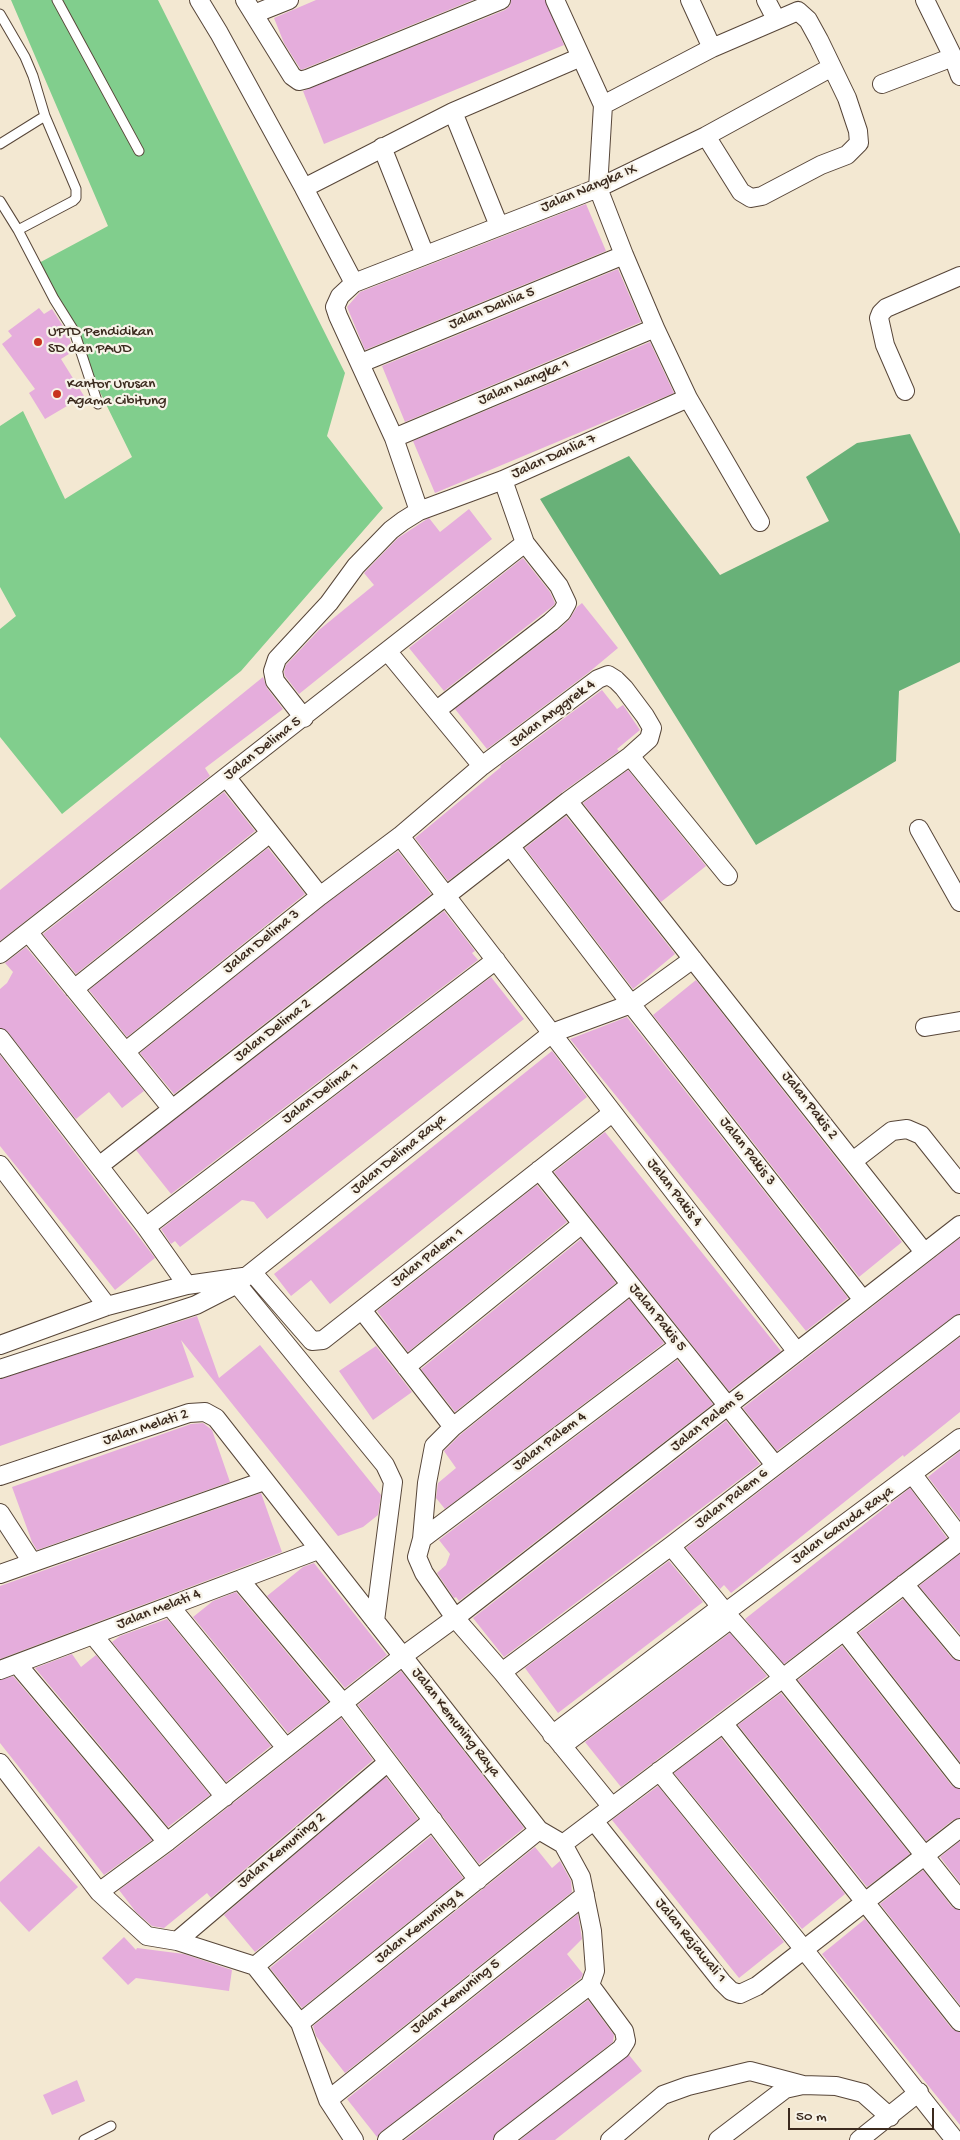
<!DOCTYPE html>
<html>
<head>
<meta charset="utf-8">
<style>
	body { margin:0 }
	#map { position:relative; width:960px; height:2140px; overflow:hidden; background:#f3e8d2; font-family:"Gochi Hand",sans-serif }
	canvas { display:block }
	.scale { position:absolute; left:788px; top:2108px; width:146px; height:22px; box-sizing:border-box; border:2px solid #3b2a1e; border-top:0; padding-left:6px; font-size:15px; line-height:18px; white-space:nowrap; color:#3b2a1e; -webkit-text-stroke:4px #f7f3e8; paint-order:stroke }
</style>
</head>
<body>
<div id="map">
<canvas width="960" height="2140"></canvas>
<div class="scale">50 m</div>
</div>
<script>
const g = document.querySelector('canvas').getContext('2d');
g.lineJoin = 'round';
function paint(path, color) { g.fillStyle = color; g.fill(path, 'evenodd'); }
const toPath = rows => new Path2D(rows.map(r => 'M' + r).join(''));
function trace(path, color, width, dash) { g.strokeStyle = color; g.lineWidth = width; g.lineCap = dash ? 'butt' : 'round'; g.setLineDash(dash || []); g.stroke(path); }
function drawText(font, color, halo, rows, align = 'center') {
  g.font = font + ' "Gochi Hand",sans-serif'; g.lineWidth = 4.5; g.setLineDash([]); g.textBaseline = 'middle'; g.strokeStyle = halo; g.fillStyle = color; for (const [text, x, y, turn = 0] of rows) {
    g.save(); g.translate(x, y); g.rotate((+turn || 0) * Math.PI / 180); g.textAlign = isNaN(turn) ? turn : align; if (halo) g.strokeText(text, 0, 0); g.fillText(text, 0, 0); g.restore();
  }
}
paint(toPath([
	[11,0,158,0,345,373,327,436,383,508,241,671,62,814,0,737,0,629,16,616,0,587,0,426,23,411,65,499,132,457,37,264,108,226]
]), '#81ce8d');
paint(toPath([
	[910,434,960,534,960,662,899,691,896,761,756,845,540,499,629,456,720,575,829,521,806,477,857,443]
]), '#68b178');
paint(toPath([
	[316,0,473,0,301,70,284,43,274,18],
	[511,0,545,0,564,45,324,144,303,91,505,10,510,6],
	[586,204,606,251,365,350,347,307,360,292],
	[618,269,641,322,405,422,382,366],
	[39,308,44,314,52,309,68,334,71,343,67,346,72,352,61,359,84,396,45,419,29,393,35,389,2,344,12,336,8,331],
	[650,342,674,393,435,493,413,441],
	[469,509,492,539,299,694,285,676,284,672,286,665,319,630,374,585,364,573,398,538,424,521,429,518,440,532],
	[523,558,550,592,555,603,554,605,444,691,409,648],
	[582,603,618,648,588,673,487,749,455,709,558,630,569,620,577,607],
	[263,677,267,688,283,709,205,768,210,776,0,941,0,890],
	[602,690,617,709,623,705,640,730,617,749,619,751,561,793,448,881,415,838,501,767,500,766],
	[628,770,706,866,661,902,583,803],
	[224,792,255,831,76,974,43,934],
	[566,816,675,954,633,989,525,848],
	[268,848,305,894,127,1037,89,990],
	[398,851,431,894,174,1094,140,1053,326,904],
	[444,911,475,951,472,953,478,960,171,1194,136,1150],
	[26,947,144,1091,122,1108,109,1092,76,1119,8,1032,0,1028,0,989,7,983,13,972,5,963],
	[491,977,524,1019,267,1219,254,1202,242,1200,180,1247,175,1241,171,1244,161,1229],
	[696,980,902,1242,859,1277,653,1015],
	[627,1017,848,1298,806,1331,570,1039],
	[552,1051,587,1097,330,1304,311,1280,291,1296,274,1274],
	[0,1055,155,1258,115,1290,0,1146],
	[605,1132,781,1351,729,1391,554,1172],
	[537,1185,567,1222,408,1352,377,1311],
	[960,1238,960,1314,954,1316,777,1451,743,1408],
	[581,1239,616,1283,455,1412,421,1369],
	[629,1299,664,1343,445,1509,436,1498,438,1483,456,1468,444,1451,460,1435],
	[197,1316,219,1378,260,1345,381,1495,378,1515,363,1527,338,1536,181,1340,194,1377,0,1446,0,1379],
	[960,1337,960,1412,904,1457,903,1455,731,1593,724,1585,720,1589,686,1548],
	[376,1346,412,1392,373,1420,339,1371],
	[677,1360,713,1404,459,1601,456,1597,454,1598,437,1573,446,1565,450,1554,439,1540],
	[726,1421,760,1464,504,1657,473,1618],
	[203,1423,212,1430,230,1482,37,1550,32,1542,12,1487,191,1424],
	[960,1451,960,1519,928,1477],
	[910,1488,947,1538,784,1664,745,1619],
	[261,1493,282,1552,0,1659,0,1586],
	[960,1554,960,1634,919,1586],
	[669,1561,703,1602,558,1713,525,1668],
	[314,1563,387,1655,345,1688,267,1596,303,1567],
	[236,1592,328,1702,288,1733,193,1617,213,1601],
	[903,1599,952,1658,960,1661,960,1762,859,1633],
	[167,1619,271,1746,226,1782,112,1642,120,1636],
	[730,1633,767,1676,621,1787,585,1742],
	[842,1646,952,1786,960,1789,960,1818,953,1820,926,1841,798,1680],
	[72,1654,81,1667,96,1655,210,1795,168,1827,35,1668],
	[401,1671,524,1828,479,1864,358,1705],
	[13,1676,152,1840,104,1875,0,1743,0,1680],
	[781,1693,910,1854,867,1887,738,1725],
	[341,1718,373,1760,211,1898,207,1893,164,1928,152,1926,136,1912,119,1890,174,1850],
	[721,1738,845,1894,802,1929,674,1773],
	[386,1777,418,1819,255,1952,224,1915],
	[658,1786,784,1942,739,1978,612,1820],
	[431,1836,463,1878,302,2008,270,1968],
	[960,1841,960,1883,940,1857],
	[39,1846,78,1887,29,1932,0,1901,0,1882],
	[535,1847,552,1868,560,1861,571,1881,572,1892,345,2073,316,2036,313,2026],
	[923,1870,952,1907,960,1910,960,2005,880,1904],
	[578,1914,582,1939,567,1954,583,1974,581,1978,381,2132,377,2137,347,2099],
	[865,1919,952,2029,960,2032,960,2125,822,1954],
	[124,1937,136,1950,137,1948,184,1954,232,1970,229,1991,136,1978,128,1985,102,1958],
	[588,2000,614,2035,613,2042,497,2132,493,2140,405,2140],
	[629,2055,642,2071,555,2140,520,2140],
	[77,2080,85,2101,52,2115,43,2095]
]), '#e5addc');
const lane = toPath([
	[57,0,139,151],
	[0,14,25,57,33,76,45,116],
	[0,144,45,116,76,189,76,198,73,201,18,230,54,299,74,331,98,404],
	[0,201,18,230],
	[84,2140,111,2126]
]);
const street = toPath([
	[199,0,219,33,304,188],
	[245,0,292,76,299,81,307,79,501,0],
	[555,0,603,105,598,188,624,255,655,328,688,398,760,522],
	[690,0,712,48],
	[766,0,776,19],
	[925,0,953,57,960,76],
	[254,14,289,0],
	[882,84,953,57],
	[603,105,712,48,798,11,808,20,819,40,847,98,858,131,859,143,847,155,821,165,762,196,751,198,741,192,706,136],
	[453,112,499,226],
	[382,147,425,255],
	[354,283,304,188,453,112,581,57],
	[361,363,624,255],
	[905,391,885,345,879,318,881,313,886,308,960,276],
	[394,438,655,328],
	[419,511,394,438,338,316,335,307,340,296,354,283,598,188,706,136,832,67],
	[388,652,482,766],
	[437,710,551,622,562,612,567,603,559,586,525,543,503,480],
	[304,718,275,681,273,671,277,659,329,603,356,566,391,530,403,521,419,511,503,480,688,398],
	[630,756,728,876],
	[227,778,320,896],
	[568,801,924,1252],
	[919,829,960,902],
	[400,836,797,1352],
	[511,847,631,1004,863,1300],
	[28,932,172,1109],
	[0,954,525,543],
	[74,989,270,833],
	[925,1027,960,1021],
	[0,1038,146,1227,187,1285],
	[853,1161,892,1131,907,1129,921,1135,960,1184],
	[0,1165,107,1306],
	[99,1166,568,801,630,756,649,739,652,728,645,716,624,688,616,680,608,675,598,679,482,766,400,836,320,896,126,1051],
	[539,1170,775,1465],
	[146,1227,496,960],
	[252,1272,312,1341,323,1340,612,1113],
	[234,1278,237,1284,385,1465,393,1482,375,1621],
	[362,1310,453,1427],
	[0,1345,107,1306,187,1285,243,1277],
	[406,1367,582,1224],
	[0,1369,196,1305,237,1284,552,1033,631,1004,693,959],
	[913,1475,960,1537],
	[0,1476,189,1413,205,1412,216,1418,539,1830,563,1844,581,1877,592,1931,595,1971,590,1985,624,2031,626,2041,621,2049,503,2140],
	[0,1513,32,1562],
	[422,1539,678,1346],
	[671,1546,731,1619,783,1678,960,1900],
	[0,1574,264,1481],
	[240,1580,343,1703,478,1880],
	[904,1584,960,1651],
	[170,1606,286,1748],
	[726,1612,960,1438],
	[844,1631,960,1779],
	[93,1635,225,1797],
	[17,1664,167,1842],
	[0,1670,318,1550],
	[502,1672,671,1546,960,1324],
	[723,1723,960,2022],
	[552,1735,721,1607],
	[562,1746,731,1619],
	[0,1763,99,1892,147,1936,177,1941,255,1966,300,2023,328,2100,354,2140],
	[659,1771,798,1942,955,2140],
	[612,1807,502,1672,455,1618,424,1573,417,1557,422,1539,427,1483,434,1446,453,1427,630,1285],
	[594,1821,722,1982,731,1991,740,1994,757,1986,960,1828],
	[563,1844,783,1678,960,1541],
	[99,1892,167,1842,403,1656,455,1618,960,1225],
	[177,1941,388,1762],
	[255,1966,433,1820],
	[300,2023,539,1830],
	[328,2100,585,1895],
	[387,2140,590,1985],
	[610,2140,663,2095,688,2086,750,2071,803,2085],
	[718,2140,785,2089,803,2085,836,2086,863,2093,890,2117],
	[859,2140,919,2092]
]);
trace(lane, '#574639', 11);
trace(street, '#574639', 20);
trace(lane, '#fff', 9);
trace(street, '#fff', 18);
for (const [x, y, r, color] of [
	[38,342,5,"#c8321e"],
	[57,394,5,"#c8321e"]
]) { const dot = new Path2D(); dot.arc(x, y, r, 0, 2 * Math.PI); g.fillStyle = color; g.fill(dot); trace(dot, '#f7f3e8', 2); }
drawText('15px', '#3b2a1e', '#f7f3e8', [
	["Jalan Nangka IX",589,189,-23],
	["Jalan Dahlia 5",492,309,-22],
	["Jalan Nangka 1",524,383,-23],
	["Jalan Dahlia 7",554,457,-24],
	["Jalan Anggrek 4",553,714,-37],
	["Jalan Delima 5",263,749,-38],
	["Jalan Delima 3",262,942,-39],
	["Jalan Delima 2",273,1031,-38],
	["Jalan Delima 1",321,1094,-37],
	["Jalan Pakis 2",809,1106,52],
	["Jalan Pakis 3",747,1152,52],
	["Jalan Delima Raya",399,1155,-39],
	["Jalan Pakis 4",674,1193,52],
	["Jalan Palem 1",428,1258,-38],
	["Jalan Pakis 5",657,1318,51],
	["Jalan Palem 5",708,1422,-38],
	["Jalan Melati 2",146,1428,-18],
	["Jalan Palem 4",550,1442,-37],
	["Jalan Palem 6",732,1499,-38],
	["Jalan Garuda Raya",843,1526,-36],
	["Jalan Melati 4",159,1610,-21],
	["Jalan Kemuning Raya",455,1723,52],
	["Jalan Kemuning 2",282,1851,-40],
	["Jalan Kemuning 4",420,1927,-39],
	["Jalan Rajawali 1",690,1941,51],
	["Jalan Kemuning 5",456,1997,-39]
]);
drawText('15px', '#3b2a1e', '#f7f3e8', [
	["UPTD Pendidikan",48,333],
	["SD dan PAUD",48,350],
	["Kantor Urusan",67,385],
	["Agama Cibitung",67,402]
], 'left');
</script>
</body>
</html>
